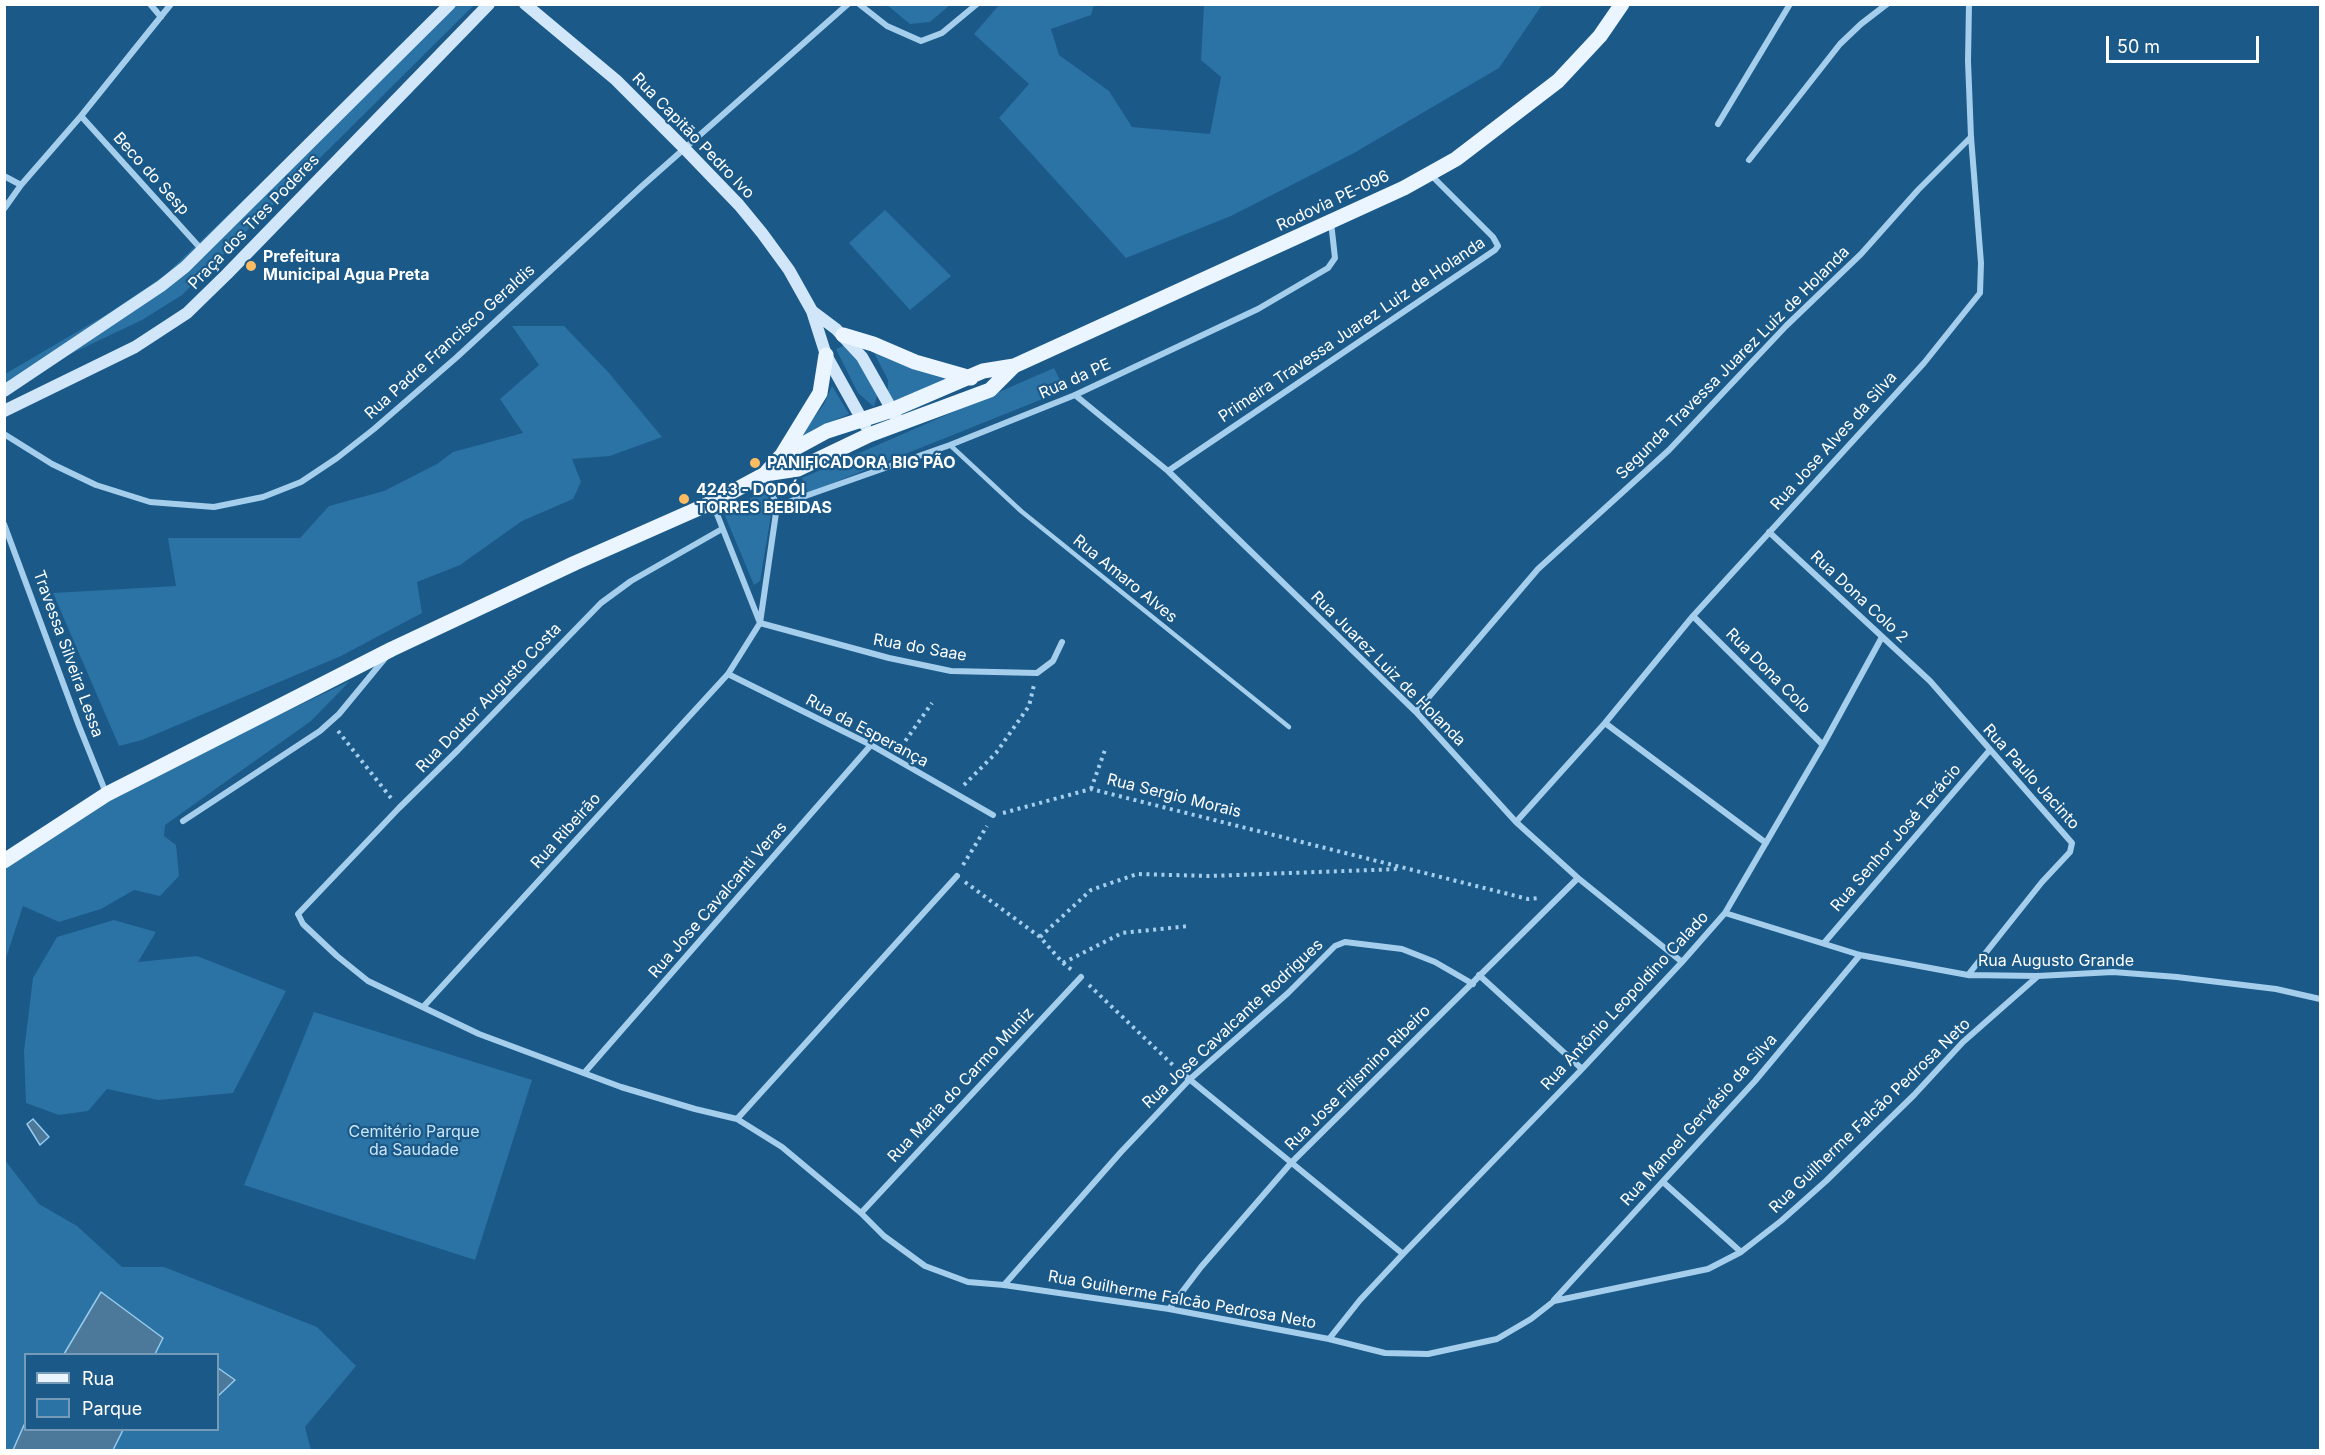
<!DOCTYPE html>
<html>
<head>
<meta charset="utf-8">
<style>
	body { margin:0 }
	#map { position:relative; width:2325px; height:1455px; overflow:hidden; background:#1b5988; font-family:Inter,sans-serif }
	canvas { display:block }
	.frame { position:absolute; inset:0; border:6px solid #fff; pointer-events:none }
	.legend { position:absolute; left:24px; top:1353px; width:195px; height:78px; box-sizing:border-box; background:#1b5988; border:2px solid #769bb8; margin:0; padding:8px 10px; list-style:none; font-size:18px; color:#fff }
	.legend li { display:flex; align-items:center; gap:12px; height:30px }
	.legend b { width:30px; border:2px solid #769bb8 }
	.scale { position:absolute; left:2106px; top:36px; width:153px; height:27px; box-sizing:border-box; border:3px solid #fff; border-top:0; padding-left:8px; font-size:18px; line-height:21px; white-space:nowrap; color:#fff; -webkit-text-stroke:4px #1b5988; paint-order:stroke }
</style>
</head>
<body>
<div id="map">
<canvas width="2325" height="1455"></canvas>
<div class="frame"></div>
<ul class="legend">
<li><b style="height:8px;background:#eaf5ff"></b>Rua</li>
<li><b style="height:16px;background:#2b72a5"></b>Parque</li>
</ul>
<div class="scale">50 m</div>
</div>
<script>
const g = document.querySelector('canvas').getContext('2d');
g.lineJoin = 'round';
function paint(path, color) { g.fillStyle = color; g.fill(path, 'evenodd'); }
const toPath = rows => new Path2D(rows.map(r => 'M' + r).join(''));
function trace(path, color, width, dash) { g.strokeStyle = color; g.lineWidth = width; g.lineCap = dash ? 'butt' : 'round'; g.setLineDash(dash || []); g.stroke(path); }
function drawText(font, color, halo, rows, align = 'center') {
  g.font = font + ' Inter,sans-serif'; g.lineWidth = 4.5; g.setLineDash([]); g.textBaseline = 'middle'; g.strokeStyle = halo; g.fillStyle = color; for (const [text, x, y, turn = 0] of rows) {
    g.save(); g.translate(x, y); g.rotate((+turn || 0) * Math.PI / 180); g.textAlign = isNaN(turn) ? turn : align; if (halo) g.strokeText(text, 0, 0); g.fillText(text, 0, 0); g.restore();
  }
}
paint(toPath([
	[1000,4,1094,5,1091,15,1051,29,1059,55,1109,91,1132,127,1210,134,1221,77,1201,60,1204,5,1542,5,1499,68,1354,153,1231,216,1126,258,999,118,1029,84,974,34],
	[441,5,474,5,182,295,142,320,5,385,5,374,104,316,164,276,323,124],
	[887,5,950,5,930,22,910,24],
	[885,210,951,276,910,310,849,243],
	[512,326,564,326,609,373,662,437,610,456,572,459,581,482,573,499,522,521,460,565,417,582,422,613,341,656,142,740,119,746,53,593,176,586,168,538,300,538,329,506,384,491,437,464,453,452,523,433,500,399,539,365],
	[852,342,874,380,877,396,874,407,858,393,836,349],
	[872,349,956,379,887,408,888,380],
	[1054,368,1065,390,808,493,802,478],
	[832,386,849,414,826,424,798,440,824,404],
	[766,491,772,509,760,581,754,585,723,511],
	[350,681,311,721,165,825,164,836,176,845,179,876,160,896,134,890,101,909,59,922,23,906,5,961,5,857,187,759],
	[114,920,156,932,138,962,197,956,286,991,233,1093,158,1100,107,1089,88,1111,59,1115,26,1103,24,1051,33,978,57,937],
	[314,1012,532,1080,475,1260,244,1185],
	[4,1159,39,1204,77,1226,122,1267,164,1267,317,1327,356,1366,305,1427,311,1450,5,1450],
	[26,1354,218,1354,218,1430,26,1430]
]), '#2b72a5');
const water = toPath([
	[33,1119,49,1137,40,1145,27,1124,33,1119],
	[101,1292,163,1338,155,1354,64,1354,101,1292],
	[218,1368,235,1380,218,1396,218,1368],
	[25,1423,26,1430,123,1430,113,1450,13,1450,25,1423]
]);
paint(water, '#4c789a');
trace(water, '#97cbee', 1.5);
trace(toPath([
	[338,731,391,798],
	[901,747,932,703],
	[964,785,996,753,1029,706,1034,685],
	[1091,789,1106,747],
	[1003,813,1091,789,1528,899,1539,898],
	[963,865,987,826],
	[965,882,1040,937,1063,963,1072,970],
	[1040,937,1091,890,1137,874,1209,876,1399,869],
	[1063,963,1122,933,1189,926],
	[1089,985,1175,1067]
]), '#a4ceec', 4, [3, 4.5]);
trace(toPath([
	[950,445,1021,511,1289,727]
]), '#a4ceec', 4.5);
trace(toPath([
	[150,4,161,17],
	[859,4,887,26,921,41,942,33,977,4],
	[81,116,202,250],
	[1718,124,1790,4],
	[1749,160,1840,44,1861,24,1887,4],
	[4,176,21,185],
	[4,209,21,185,81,116,171,4],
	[1075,395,1168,471,1416,712,1516,822,1578,878,1682,962],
	[4,434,52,464,96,485,150,502,214,507,263,497,301,482,337,458,374,429,457,357,641,187,848,4],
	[1168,471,1495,250,1498,246,1493,237,1431,175],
	[713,504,760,623],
	[777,506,950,445,1075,395,1258,309,1328,268,1335,258,1331,222],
	[4,524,79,726,106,793],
	[722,529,631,581,601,603,458,750,399,808,298,914,303,924,337,956,368,981,479,1034,621,1087,695,1109,737,1119,782,1147,861,1213,884,1236,925,1266,968,1282,1004,1285,1169,1309,1329,1339,1385,1353,1428,1354,1497,1339,1531,1319,1554,1301,1708,1269,1741,1252,1781,1221,1826,1181,1914,1095,1963,1042,2038,976],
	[1769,532,1930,681,2072,843,2070,852,2042,882,1968,975],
	[1693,616,1823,745],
	[760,623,889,658,951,671,1037,673,1053,661,1062,642],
	[728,674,871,745,993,815],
	[1416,712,1538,569,1669,450,1786,326,1861,254,1918,190,1971,137],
	[1605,723,1766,843],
	[183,821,320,731,339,714,386,657],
	[1516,822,1605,723,1693,616,1924,363,1980,293,1981,263,1971,137,1968,61,1969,4],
	[1725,913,1860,955,1968,975,2038,976,2113,972,2177,977,2276,989,2320,999],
	[1824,943,1989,751],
	[1479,975,1582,1069],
	[424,1006,728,674,760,623,777,506,765,475],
	[585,1072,871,745],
	[1183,1074,1403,1254],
	[737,1119,957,876],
	[1663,1182,1741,1252],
	[861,1213,1081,977],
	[1004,1285,1121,1152,1189,1080,1288,993,1335,946,1345,942,1402,949,1435,962,1473,984],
	[1554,1300,1755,1081,1860,955],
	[1169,1309,1201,1267,1291,1163,1578,878],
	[1329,1339,1360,1300,1403,1254,1582,1069,1682,962,1725,913,1823,745,1882,637]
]), '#a4ceec', 6);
trace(toPath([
	[525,4,616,80,686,150,739,205,762,233,789,270,812,311,826,355,865,425],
	[812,311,836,329,862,357,896,417],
	[4,391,161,286,185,267,450,4],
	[4,411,135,347,187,313,227,274,489,4]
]), '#d1e7f9', 12);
trace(toPath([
	[843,335,873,344,915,362,971,378],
	[782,455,820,393,826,355],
	[765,474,781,456,827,431,892,410,983,371,1014,366,1404,188,1456,159,1558,81,1600,36,1622,4],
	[4,861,107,794,392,649,575,563,713,502,765,474,798,469,869,435,990,390,1014,366]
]), '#eaf5ff', 15);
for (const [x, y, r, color] of [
	[251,266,6,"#fdbc61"],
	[755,463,6,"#fdbc61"],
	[684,499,6,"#fdbc61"]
]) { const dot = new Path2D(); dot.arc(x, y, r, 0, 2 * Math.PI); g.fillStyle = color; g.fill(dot); trace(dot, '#1b5988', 2); }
drawText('16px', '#fff', '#1b5988', [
	["Rua Capitão Pedro Ivo",693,136,46],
	["Beco do Sesp",151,174,48],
	["Rodovia PE-096",1333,201,-25],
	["Praça dos Tres Poderes",254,222,-46],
	["Primeira Travessa Juarez Luiz de Holanda",1352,330,-34],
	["Rua Padre Francisco Geraldis",450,342,-42],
	["Segunda Travessa Juarez Luiz de Holanda",1733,363,-45],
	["Rua da PE",1075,379,-24],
	["Rua Jose Alves da Silva",1834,441,-48],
	["Rua Amaro Alves",1125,579,39],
	["Rua Dona Colo 2",1859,597,43],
	["Rua do Saae",920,648,10],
	["Travessa Silveira Lessa",68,654,70],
	["Rua Juarez Luiz de Holanda",1388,669,45],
	["Rua Dona Colo",1768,671,45],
	["Rua Doutor Augusto Costa",489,698,-46],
	["Rua da Esperança",867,731,28],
	["Rua Paulo Jacinto",2031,777,48],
	["Rua Sergio Morais",1174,796,14],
	["Rua Ribeirão",566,831,-48],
	["Rua Senhor José Terácio",1896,838,-49],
	["Rua Jose Cavalcanti Veras",718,900,-49],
	["Rua Augusto Grande",2056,961],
	["Rua Antônio Leopoldino Calado",1625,1001,-47],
	["Rua Jose Cavalcante Rodrigues",1233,1024,-43],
	["Rua Jose Filismino Ribeiro",1358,1078,-45],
	["Rua Maria do Carmo Muniz",961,1085,-47],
	["Rua Guilherme Falcão Pedrosa Neto",1870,1116,-44],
	["Rua Manoel Gervásio da Silva",1699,1120,-48],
	["Rua Guilherme Falcão Pedrosa Neto",1182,1300,10]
]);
drawText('bold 16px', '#fff', '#1b5988', [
	["Prefeitura",263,257],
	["Municipal Agua Preta",263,275],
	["PANIFICADORA BIG PÃO",767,463],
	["4243 - DODÓI",696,490],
	["TORRES BEBIDAS",696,508]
], 'left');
drawText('16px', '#c9e5f9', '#1b5988', [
	["Cemitério Parque",414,1132],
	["da Saudade",414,1150]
]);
</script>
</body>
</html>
